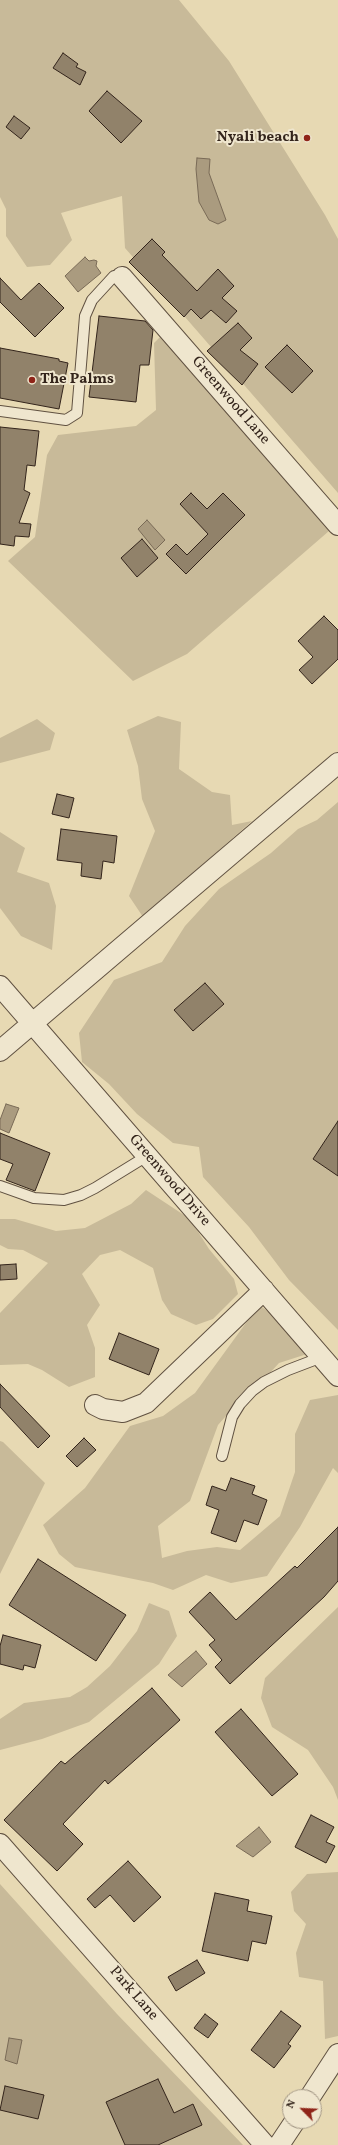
<!DOCTYPE html>
<html>
<head>
<meta charset="utf-8">
<style>
	body { margin:0 }
	#map { position:relative; width:338px; height:2145px; overflow:hidden; background:#e7d9b3; font-family:Vollkorn,serif }
	canvas { display:block }
	.north { position:absolute; left:282px; top:2089px; width:40px; height:40px; box-sizing:border-box; background:#efe6ce; border:1px solid #a49886; border-radius:50%; rotate:294deg; font-size:11px; font-weight:700; line-height:16px; text-align:center; color:#33241b }
	.north::after { content:''; display:block; margin:auto; width:14px; height:18px; background:#8f2418; clip-path:polygon(50% 0,100% 100%,50% 72%,0 100%) }
</style>
</head>
<body>
<div id="map">
<canvas width="338" height="2145"></canvas>
<div class="north">N</div>
</div>
<script>
const g = document.querySelector('canvas').getContext('2d');
g.lineJoin = 'round';
function paint(path, color) { g.fillStyle = color; g.fill(path, 'evenodd'); }
const toPath = rows => new Path2D(rows.map(r => 'M' + r).join(''));
function trace(path, color, width, dash) { g.strokeStyle = color; g.lineWidth = width; g.lineCap = dash ? 'butt' : 'round'; g.setLineDash(dash || []); g.stroke(path); }
function drawText(font, color, halo, rows, align = 'center') {
  g.font = font + ' Vollkorn,serif'; g.lineWidth = 4; g.setLineDash([]); g.textBaseline = 'middle'; g.strokeStyle = halo; g.fillStyle = color; for (const [text, x, y, turn = 0] of rows) {
    g.save(); g.translate(x, y); g.rotate((+turn || 0) * Math.PI / 180); g.textAlign = isNaN(turn) ? turn : align; if (halo) g.strokeText(text, 0, 0); g.fillText(text, 0, 0); g.restore();
  }
}
paint(toPath([
	[0,0,179,0,229,61,325,215,338,239,338,493,125,248,122,196,61,213,72,240,50,265,27,267,6,236,6,209,0,197],
	[165,332,232,410,329,531,187,654,133,681,8,561,35,537,47,455,58,435,136,426,156,410,154,343],
	[158,716,181,722,179,769,212,792,230,795,232,825,252,821,143,917,129,896,155,831,142,799,138,766,127,730],
	[37,719,55,733,50,750,0,763,0,738],
	[338,802,338,1330,289,1280,249,1227,203,1177,199,1147,173,1143,137,1114,109,1084,82,1062,79,1033,114,980,162,962,185,926,219,889,271,853,298,829,317,820],
	[0,832,25,848,17,872,49,883,56,906,52,950,21,936,0,908],
	[146,1190,190,1219,209,1249,234,1279,238,1294,213,1319,196,1325,171,1314,162,1300,153,1268,120,1250,100,1255,82,1274,100,1305,87,1325,95,1348,95,1377,69,1387,42,1370,28,1364,0,1365,0,1313,48,1263,23,1250,8,1249,0,1245,0,1219,15,1219,56,1231,85,1228,131,1204],
	[259,1305,294,1330,307,1354,279,1363,268,1375,248,1391,218,1425,190,1501,158,1526,162,1558,187,1551,217,1547,240,1550,280,1516,295,1472,295,1434,310,1400,338,1395,338,1473,333,1468,300,1527,267,1576,231,1583,206,1575,173,1590,153,1583,75,1567,59,1554,43,1525,85,1488,130,1426,163,1416,195,1393],
	[0,1441,3,1442,45,1483,0,1574],
	[149,1603,169,1611,177,1636,159,1664,89,1722,42,1739,0,1750,0,1719,24,1703,70,1697,87,1687,110,1666,137,1631],
	[338,1607,338,1800,333,1787,308,1750,272,1727,261,1698,265,1678],
	[338,1872,338,2036,325,2039,323,1981,299,1977,296,1953,306,1924,294,1911,291,1892,307,1874],
	[0,1884,117,2014,243,2145,0,2145]
]), '#c8ba99');
const water = toPath([
	[197,158,210,159,209,173,226,220,218,224,209,220,199,202,196,169,197,158],
	[85,257,89,261,94,260,97,261,96,266,101,273,78,292,65,276,85,257],
	[147,520,165,540,155,550,138,529,147,520],
	[6,1104,19,1108,9,1133,0,1129,0,1120,6,1104],
	[196,1651,207,1664,182,1687,168,1675,196,1651],
	[259,1827,271,1842,253,1857,236,1846,259,1827],
	[9,2038,22,2040,17,2064,5,2060,9,2038]
]);
paint(water, '#aa9b7f');
trace(water, '#7a6b57', 1);
const building = toPath([
	[63,53,78,64,76,67,86,72,80,85,53,68,63,53],
	[107,91,142,121,121,143,89,111,107,91],
	[14,116,30,128,21,139,6,127,14,116],
	[152,239,165,252,162,255,197,291,218,269,234,286,222,298,237,311,226,323,211,310,201,319,191,309,184,317,129,262,152,239],
	[0,278,21,300,39,283,64,308,35,337,0,302,0,278],
	[99,316,145,321,153,330,149,365,140,365,136,402,89,397,99,316],
	[238,323,252,338,240,350,258,364,242,385,207,351,238,323],
	[287,345,313,371,292,393,265,367,287,345],
	[0,348,59,359,59,361,68,363,59,409,0,398,0,348],
	[0,427,39,431,35,466,27,465,24,490,30,493,19,523,31,524,29,537,15,536,14,546,0,544,0,427],
	[191,493,207,509,223,493,245,515,186,574,166,554,176,544,187,555,208,534,180,504,191,493],
	[142,539,158,558,137,577,121,558,142,539],
	[324,616,338,630,338,659,312,684,299,670,313,657,298,641,324,616],
	[57,794,74,798,69,818,52,814,57,794],
	[61,829,117,836,114,863,103,861,101,879,81,876,82,863,57,860,61,829],
	[205,983,224,1004,193,1031,174,1010,205,983],
	[338,1121,338,1176,313,1159,338,1121],
	[0,1133,50,1153,35,1191,6,1180,13,1164,0,1159,0,1133],
	[16,1264,17,1279,0,1280,0,1265,16,1264],
	[119,1333,159,1349,149,1375,109,1359,119,1333],
	[0,1384,50,1436,38,1448,0,1407,0,1384],
	[84,1438,96,1450,77,1467,66,1456,84,1438],
	[231,1478,255,1486,252,1494,267,1500,258,1525,244,1520,236,1542,211,1533,219,1510,206,1505,212,1486,226,1491,231,1478],
	[338,1527,338,1581,324,1597,230,1684,215,1667,222,1660,209,1645,215,1640,189,1612,210,1592,236,1620,295,1566,297,1568,338,1527],
	[38,1559,126,1615,96,1661,9,1605,38,1559],
	[3,1635,41,1645,35,1668,24,1665,23,1670,0,1664,0,1646,3,1635],
	[152,1688,180,1720,108,1784,105,1780,63,1824,83,1844,57,1871,4,1820,61,1761,65,1764,152,1688],
	[241,1709,298,1774,272,1796,215,1732,241,1709],
	[311,1815,334,1827,326,1842,335,1846,326,1863,295,1847,311,1815],
	[128,1861,161,1897,134,1922,110,1895,95,1908,87,1899,128,1861],
	[215,1893,249,1900,247,1911,272,1916,266,1944,252,1941,248,1961,202,1951,215,1893],
	[197,1960,205,1973,176,1991,168,1977,197,1960],
	[281,2011,301,2026,288,2044,291,2046,274,2068,251,2050,281,2011],
	[205,2014,218,2024,208,2038,194,2028,205,2014],
	[158,2079,174,2113,193,2104,202,2125,158,2145,125,2145,106,2102,158,2079],
	[5,2086,44,2095,38,2119,0,2110,5,2086]
]);
paint(building, '#91826a');
trace(building, '#33241b', 1);
const lane = toPath([
	[0,411,66,420,77,413,85,316,92,300,114,276,122,277],
	[0,1186,34,1198,64,1200,81,1195,95,1188,147,1156],
	[222,1456,232,1417,240,1404,252,1391,264,1382,288,1370,322,1357]
]);
const street = toPath([
	[122,277,338,525],
	[0,986,338,1376],
	[0,1051,338,763],
	[95,1405,103,1409,123,1412,146,1403,264,1290],
	[0,1844,265,2145],
	[310,2097,338,2054],
	[279,2145,295,2121]
]);
trace(lane, '#605141', 12);
trace(street, '#605141', 22);
trace(lane, '#efe6ce', 10);
trace(street, '#efe6ce', 20);
for (const [x, y, r, color] of [
	[307,138,4,"#8f2418"],
	[32,380,4,"#8f2418"]
]) { const dot = new Path2D(); dot.arc(x, y, r, 0, 2 * Math.PI); g.fillStyle = color; g.fill(dot); trace(dot, '#efe6ce', 1.5); }
drawText('bold 15px', '#33241b', '#efe6ce', [
	["Nyali beach",299,138],
	["The Palms",40,380,"left"]
], 'right');
drawText('15px', '#33241b', '#efe6ce', [
	["Greenwood Lane",230,401,49],
	["Greenwood Drive",169,1181,49],
	["Park Lane",133,1994,49]
]);
</script>
</body>
</html>
